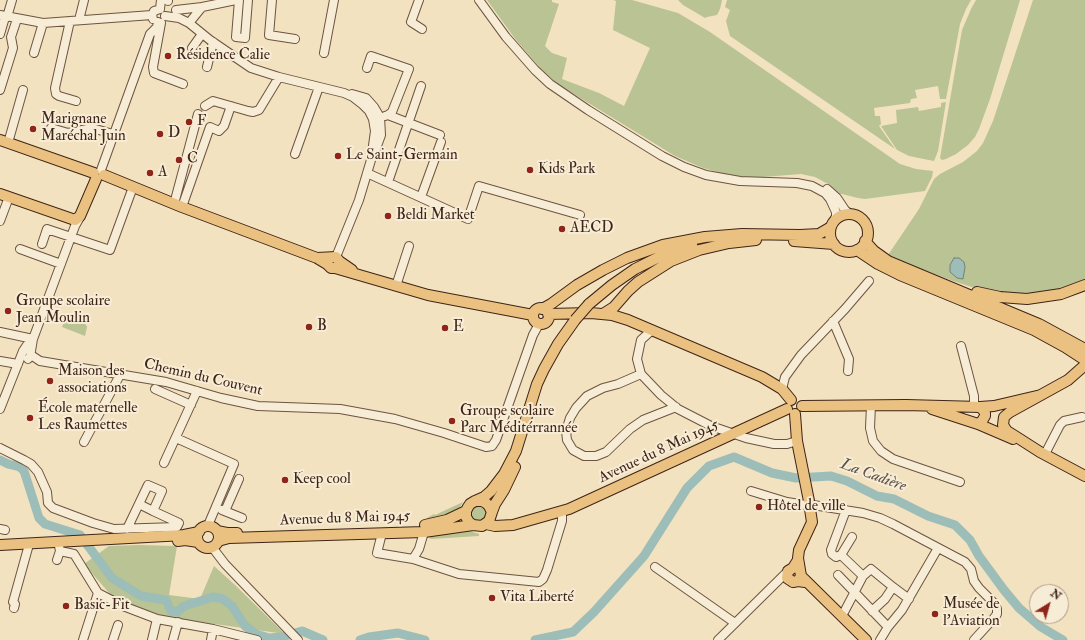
<!DOCTYPE html>
<html>
<head>
<meta charset="utf-8">
<style>
	body { margin:0 }
	#map { position:relative; width:1085px; height:640px; overflow:hidden; background:#f3e2bf; font-family:"IM FELL Double Pica",serif }
	canvas { display:block }
	.north { position:absolute; left:1029px; top:584px; width:40px; height:40px; box-sizing:border-box; background:#f7ecd5; border:1px solid #ad9c89; border-radius:50%; rotate:37deg; font-size:11px; font-weight:700; line-height:16px; text-align:center; color:#3f2418 }
	.north::after { content:''; display:block; margin:auto; width:14px; height:18px; background:#8f2418; clip-path:polygon(50% 0,100% 100%,50% 72%,0 100%) }
</style>
</head>
<body>
<div id="map">
<canvas width="1085" height="640"></canvas>
<div class="north">N</div>
</div>
<script>
const g = document.querySelector('canvas').getContext('2d');
g.lineJoin = 'round';
function paint(path, color) { g.fillStyle = color; g.fill(path, 'evenodd'); }
const toPath = rows => new Path2D(rows.map(r => 'M' + r).join(''));
function trace(path, color, width, dash) { g.strokeStyle = color; g.lineWidth = width; g.lineCap = dash ? 'butt' : 'round'; g.setLineDash(dash || []); g.stroke(path); }
function drawText(font, color, halo, rows, align = 'center') {
  g.font = font + ' "IM FELL Double Pica",serif'; g.lineWidth = 4; g.setLineDash([]); g.textBaseline = 'middle'; g.strokeStyle = halo; g.fillStyle = color; for (const [text, x, y, turn = 0] of rows) {
    g.save(); g.translate(x, y); g.rotate((+turn || 0) * Math.PI / 180); g.textAlign = isNaN(turn) ? turn : align; if (halo) g.strokeText(text, 0, 0); g.fillText(text, 0, 0); g.restore();
  }
}
paint(toPath([
	[487,0,552,0,552,2,559,4,545,46,552,53,567,58,562,79,599,93,624,106,650,48,613,30,616,1,613,0,632,0,678,13,710,32,900,164,916,169,933,171,932,177,925,191,865,199,858,198,842,194,839,194,830,185,815,177,801,174,763,177,735,177,703,168,675,156,559,85,541,69,516,40],
	[678,0,722,0,720,9,717,15,707,17,705,18,683,5],
	[727,0,971,0,966,9,960,24,946,99,940,99,938,86,915,90,917,98,911,99,910,103,874,108,875,116,880,116,881,124,879,126,895,149,730,36,726,21,730,10,725,7],
	[976,0,1020,0,990,99,979,129,975,137,968,145,956,154,946,159,942,160,940,158,962,30,971,9],
	[1033,0,1085,0,1085,280,1055,291,1032,294,1011,295,987,292,953,281,921,269,888,255,919,209,934,179,940,174,963,162,977,151,983,143,993,121],
	[946,102,938,151,934,161,909,156,897,150,881,126,897,123,896,110,918,107,919,111,941,107,941,103],
	[72,315,83,319,87,327,85,336,62,327,65,319],
	[463,502,457,512,428,521,427,519,427,518,434,514,435,515],
	[477,505,483,506,488,512,484,522,471,519,470,511],
	[467,530,479,534,479,536,431,539,427,536],
	[139,545,177,546,169,595,200,599,214,566,234,584,285,634,158,616,116,601,84,564,109,546]
]), '#b9c393');
const water = toPath([
	[954,258,959,258,964,262,965,267,963,279,957,278,950,272,950,265,954,258]
]);
paint(water, '#9dbdb8');
trace(water, '#778078', 1);
trace(toPath([
	[0,460,8,464,20,467,24,471,39,518,45,524,80,535,112,578,141,596,166,600,171,611,177,612,184,606,213,597,223,599,232,606,245,626,256,634,269,638,282,637,302,631,323,640],
	[360,640,369,637,398,633,425,640],
	[535,640,573,632,594,612,644,556,687,488,709,466,734,457,772,473,796,478,831,476,847,481,877,496,894,499,928,516,955,525,970,540,979,556,1004,590,1019,608,1041,627,1063,640]
]), '#9dbdb8', 9);
const minor = toPath([
	[239,0,236,37,245,38,248,0],
	[272,0,269,35,295,39],
	[419,0,411,22,422,29],
	[479,0,506,37,535,70,550,84,588,110,662,156,684,167,706,175,740,181,797,183,812,186,825,193,830,199,836,212,836,216,834,221],
	[168,1,168,0],
	[160,9,161,0],
	[176,10,202,7],
	[0,15,43,23,152,15],
	[165,16,179,18,189,23,210,40,251,68,279,77,344,93,353,97,362,104,369,111,373,119,375,131,371,160,359,200,336,257],
	[7,17,12,0],
	[153,19,152,15,154,11,160,9],
	[79,20,84,0],
	[70,21,55,88,56,94,59,96,76,101],
	[161,23,153,67,154,73,183,84],
	[189,23,202,7,236,0],
	[0,34,5,17],
	[192,48,202,34],
	[34,53,43,23],
	[324,53,334,0],
	[207,67,213,42],
	[367,68,371,56,409,69,392,112,388,115],
	[0,90,13,48,11,37,17,19],
	[352,94,366,98,374,107,380,117,381,135,374,154],
	[205,106,213,101,248,111,253,112,259,110,279,77],
	[385,116,388,115,440,135],
	[51,128,68,133,92,128,113,134],
	[8,143,23,90],
	[295,154,319,87],
	[101,170,150,34,157,27,158,22],
	[367,173,468,219,479,186,580,215],
	[388,182,421,86],
	[827,189,837,198,845,210,850,214],
	[421,197,441,142],
	[174,204,198,114],
	[182,207,210,127,219,131,224,126,231,106],
	[0,221,9,197],
	[42,244,47,229,110,250,133,187],
	[20,249,61,264],
	[396,286,409,246],
	[833,321,849,359,848,371],
	[652,330,641,340,637,359,641,374,661,395,678,409,711,426,746,438,774,444,787,444,797,441],
	[0,332,33,339],
	[961,346,974,396,974,407],
	[31,355,40,361,166,382,221,398,258,406,340,409,395,419,444,433,486,447,492,446,496,440,533,335,539,324],
	[28,359,30,357,33,339,75,226,80,217],
	[0,361,18,364],
	[641,374,618,384,603,388,587,396,576,408,570,418,566,431,567,440,573,450,584,456,596,456,606,452,630,429,643,420,676,407],
	[155,389,191,405],
	[782,389,785,377,801,355,845,309,869,281],
	[871,405,870,428,873,441,881,451,893,459,960,482],
	[0,409,23,351,27,345],
	[176,438,234,464,209,523,209,527],
	[84,442,120,375],
	[0,448,24,460,31,464,38,472,47,492,48,503,53,508,93,523,114,529,177,527,179,523,153,511,162,491,148,485,127,529],
	[1045,454,1060,425,1064,421,1082,417],
	[164,463,197,391],
	[751,491,787,502,806,505],
	[139,504,153,511],
	[813,505,863,513,880,518,893,524,965,562,971,569,974,581,979,588,995,604,997,609,997,614,994,618,974,640],
	[222,510,242,518],
	[846,510,831,550,832,554,836,557,841,555,852,537],
	[225,511,239,479],
	[0,529,5,530],
	[382,533,377,553,413,559,459,574,539,582,543,579,547,570,562,521,562,512],
	[212,547,225,564,298,640],
	[60,551,74,554,98,593,123,606,157,619,213,629,257,640],
	[841,555,863,576],
	[413,559,419,549,424,532],
	[57,560,60,551,59,546],
	[655,567,735,623],
	[838,575,888,627,880,640],
	[14,608,15,604,13,602,28,548],
	[872,611,885,599,893,587,909,599],
	[842,616,863,576,871,569,893,587],
	[888,627,902,610,938,548],
	[83,640,98,593],
	[113,640,118,625],
	[152,640,157,619],
	[173,640,178,622],
	[211,640,213,629],
	[718,640,788,571]
]);
const major = toPath([
	[0,140,94,173],
	[104,175,182,207,317,258,327,264,331,268,335,268,428,295,533,315],
	[0,194,75,220],
	'830 233a19 19 0 1 1 38 0a19 19 0 1 1-38 0Z',
	[75,220,80,216,96,179],
	[794,241,834,244],
	[865,241,874,251,888,261,1039,324,1085,349],
	[857,250,878,264,900,275,1034,330,1065,347,1085,360],
	[317,258,336,257,339,261,352,270],
	[977,292,1000,297,1027,299,1061,294,1085,285],
	[589,304,612,285,635,269,663,255,692,245],
	'533 316a8 8 0 1 1 16 0a8 8 0 1 1-16 0Z',
	[542,309,551,304,577,285,603,270,627,258,663,245,705,237,742,234,800,235,819,234,831,227],
	[548,314,591,313,612,315,628,320,762,377,782,389,791,400],
	[603,314,614,307,628,291,638,282,671,261,699,250,729,243,756,240],
	[1085,365,1068,380,1010,412,1004,417,1003,425,1007,431,1015,436,1040,452,1085,476],
	[802,406,906,405,980,407,994,406,1041,395],
	[932,409,978,424,1013,439],
	[795,414,797,441,809,501],
	[978,424,982,421,985,416,985,412,980,407],
	[475,501,482,501,486,503,489,506,492,512,489,521,482,526,473,525,469,522,466,517,466,511,468,507,470,504,475,501,484,497,491,491,504,474,516,451,537,384,544,369,558,344,575,320],
	[492,512,495,504,504,490,515,467],
	[486,524,495,526,513,525,569,509,787,409],
	[425,525,447,520,466,511],
	'197 537a11 11 0 1 1 22 0a11 11 0 1 1-22 0Z',
	[217,531,227,533,237,533],
	[178,541,185,540,198,542],
	[218,541,229,538,424,532,473,525],
	[0,545,184,535,199,532],
	[798,560,793,568,788,571,787,578,793,582,798,581,805,582],
	[801,576,866,640],
	[798,581,801,576,798,558,799,550,812,522,810,509]
]);
trace(minor, '#6c5442', 10);
trace(major, '#3f2418', 12);
trace(minor, '#f7ecd5', 8);
trace(major, '#eac180', 10);
const majorBridge = toPath([
	[575,320,589,304]
]);
trace(majorBridge, '#3f2418', 12, []);
trace(majorBridge, '#eac180', 10);
for (const [x, y, r, color] of [
	[168,56,4,"#8f2418"],
	[189,122,4,"#8f2418"],
	[33,129,4,"#8f2418"],
	[160,134,4,"#8f2418"],
	[338,156,4,"#8f2418"],
	[179,160,4,"#8f2418"],
	[530,170,4,"#8f2418"],
	[150,173,4,"#8f2418"],
	[388,216,4,"#8f2418"],
	[562,229,4,"#8f2418"],
	[8,311,4,"#8f2418"],
	[309,327,4,"#8f2418"],
	[445,328,4,"#8f2418"],
	[50,381,4,"#8f2418"],
	[30,418,4,"#8f2418"],
	[452,421,4,"#8f2418"],
	[285,480,4,"#8f2418"],
	[759,507,4,"#8f2418"],
	[492,598,4,"#8f2418"],
	[66,606,4,"#8f2418"],
	[935,614,4,"#8f2418"]
]) { const dot = new Path2D(); dot.arc(x, y, r, 0, 2 * Math.PI); g.fillStyle = color; g.fill(dot); trace(dot, '#f7ecd5', 1.5); }
drawText('15px', '#3f2418', '#f7ecd5', [
	["Résidence Calie",176,56],
	["Marignane",41,120],
	["Maréchal Juin",41,137],
	["F",197,122],
	["D",168,134],
	["Le Saint-Germain",346,156],
	["C",187,160],
	["Kids Park",538,170],
	["A",158,173],
	["Beldi Market",396,216],
	["AECD",570,229],
	["Groupe scolaire",16,302],
	["Jean Moulin",16,319],
	["B",317,327],
	["E",453,328],
	["Maison des",58,372],
	["associations",58,389],
	["École maternelle",38,409],
	["Les Raumettes",38,426],
	["Groupe scolaire",460,412],
	["Parc Méditérrannée",460,429],
	["Keep cool",293,480],
	["Hôtel de ville",767,507],
	["Vita Liberté",500,598],
	["Musée de",943,605],
	["l'Aviation",943,622],
	["Basic-Fit",74,606]
], 'left');
drawText('15px', '#3f2418', '#f7ecd5', [
	["Chemin du Couvent",203,378,13],
	["Avenue du 8 Mai 1945",659,452,-25],
	["Avenue du 8 Mai 1945",345,519,-2]
]);
drawText('italic 16px', '#5b5248', '#f7ecd5', [
	["La Cadière",873,476,20]
]);
</script>
</body>
</html>
